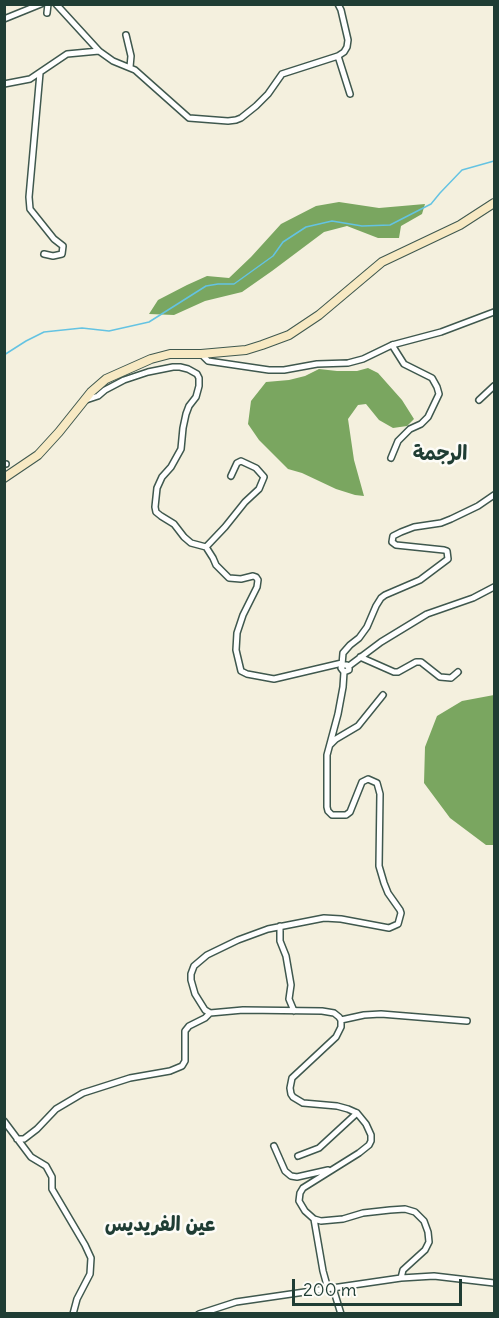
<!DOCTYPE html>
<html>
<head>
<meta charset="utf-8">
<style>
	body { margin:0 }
	#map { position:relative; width:499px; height:1318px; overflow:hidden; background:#f4f0de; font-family:Delius,sans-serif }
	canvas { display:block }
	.frame { position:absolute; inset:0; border:6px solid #1f3d34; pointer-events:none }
	.scale { position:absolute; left:292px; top:1279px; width:170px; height:27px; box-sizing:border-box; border:3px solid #1f3d34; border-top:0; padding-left:8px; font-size:18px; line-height:21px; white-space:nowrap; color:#1f3d34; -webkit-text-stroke:4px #fdfcf7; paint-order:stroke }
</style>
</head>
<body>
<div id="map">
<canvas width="499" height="1318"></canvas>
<div class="frame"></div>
<div class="scale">200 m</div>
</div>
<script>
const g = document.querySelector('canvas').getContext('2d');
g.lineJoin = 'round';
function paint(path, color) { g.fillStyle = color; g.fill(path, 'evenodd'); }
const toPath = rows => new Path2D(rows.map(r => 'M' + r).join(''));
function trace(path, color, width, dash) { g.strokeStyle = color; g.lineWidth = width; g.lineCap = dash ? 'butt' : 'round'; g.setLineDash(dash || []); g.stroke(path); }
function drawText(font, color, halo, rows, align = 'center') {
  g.font = font + ' Delius,"Playpen Sans Arabic",sans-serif'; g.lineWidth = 5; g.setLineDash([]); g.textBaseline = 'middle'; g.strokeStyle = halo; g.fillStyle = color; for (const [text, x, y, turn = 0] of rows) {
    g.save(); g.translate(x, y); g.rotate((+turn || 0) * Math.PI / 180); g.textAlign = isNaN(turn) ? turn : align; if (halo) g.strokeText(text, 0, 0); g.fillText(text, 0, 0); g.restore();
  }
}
paint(toPath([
	[339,202,379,208,425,204,422,214,401,226,399,238,378,238,347,226,324,232,272,271,242,292,205,301,174,315,149,314,158,300,187,285,207,276,229,278,251,257,281,224,316,206],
	[368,368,378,373,402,400,414,419,407,426,393,428,379,420,366,404,358,405,348,419,354,460,364,496,355,495,336,489,302,473,288,469,259,440,248,424,251,401,266,382,289,380,305,376,319,369,337,371,357,371],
	[494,695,494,845,486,845,450,818,424,783,425,747,437,716,462,701]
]), '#7aa660');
trace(toPath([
	[4,355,26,341,44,332,82,328,109,331,149,322,206,286,218,284,234,284,273,256,283,242,306,227,332,221,362,226,390,225,431,204,440,193,462,170,494,161]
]), '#64c3e2', 1.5);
const street = toPath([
	[56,4,99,51,113,61,135,70,189,118,228,121,236,120,241,118,256,106,268,94,282,74,338,56,344,52,347,47,348,40,341,10,338,4],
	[47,13,48,4],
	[4,19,41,4],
	[126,35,131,56,130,67],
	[338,56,350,94],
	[40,73,29,197,30,209,54,239,63,246,62,254,53,256,44,254],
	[4,84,30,79,67,54,99,51],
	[201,354,208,361,269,370,284,370,317,364,348,363,363,359,392,345,441,332,494,312],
	[86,400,98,396,105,390,124,380,148,372,173,367,180,367,188,369,197,374,199,378,199,386,196,397,189,406,186,414,183,428,181,449,171,467,162,477,157,488,155,507,156,512,161,516,174,524,184,537,191,543,206,547,213,558,216,565,229,578,241,579,253,576,256,577,258,580,257,587,243,615,237,633,236,650,241,671,247,674,274,679,342,663],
	[479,400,494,386],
	[391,458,398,441,410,429,421,424,428,417,439,394,437,387,432,378,404,364,392,345],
	[4,464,6,464],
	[206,547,225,527,245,502,259,489,264,477,256,468,241,461,237,463,231,476],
	[360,657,394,672,398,672,416,662,421,662,440,677,451,678,458,672],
	[342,665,343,653,350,645,359,638,367,627,376,606,381,598,385,595,420,580,448,559,447,551,444,550,396,545,392,542,393,536,401,532,414,527,441,523,451,519,478,506,494,495],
	[349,666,381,642,427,614,473,598,494,587],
	[344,672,349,670,349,668,347,665,343,665,341,668,344,672,343,687,338,714,327,755,327,807,328,811,332,815,346,815,350,812,362,782,368,779,377,783,380,794,379,866,384,883,388,893,400,910,401,913,398,924,389,928,341,919,324,918,268,929,238,940,207,955,194,966,191,974,191,980,195,994,205,1010,210,1013,243,1010,322,1011,334,1013,339,1017,341,1020,341,1027,336,1037,292,1078,290,1088,291,1094,293,1097,303,1103,337,1106,348,1109,357,1113,366,1124,371,1135,371,1141,369,1145,359,1153,303,1188,300,1193,299,1201,305,1211,314,1219,321,1221,343,1219,363,1213,390,1210,405,1209,415,1212,424,1221,428,1232,429,1242,425,1250,403,1270,401,1278],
	[330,745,336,739,358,726,383,695],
	[280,926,280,941,286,956,291,985,289,999,294,1011],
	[341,1020,364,1015,381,1014,467,1021],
	[4,1121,31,1157,46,1166,52,1177,52,1189,85,1245,91,1258,90,1274,77,1299,73,1314],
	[17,1139,24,1139,37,1129,56,1109,83,1093,130,1078,170,1071,182,1066,185,1061,185,1031,189,1026,205,1018,210,1013],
	[274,1146,285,1171,291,1176,297,1177,328,1170],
	[298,1156,319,1148,357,1113],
	[314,1219,323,1271,328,1289],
	[333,1288,341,1314],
	[199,1314,236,1302,401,1278,434,1276,494,1283]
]);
const secondary = toPath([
	[4,478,38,455,59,432,91,392,106,379,151,359,170,354,201,354,246,350,262,345,289,335,319,315,382,262,460,225,494,203]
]);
trace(street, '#3f584e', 8);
trace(secondary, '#3f584e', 10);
trace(street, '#fff', 5);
trace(secondary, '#f7e9c3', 8);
drawText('bold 20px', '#1f3d34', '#fdfcf7', [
	["الرجمة",440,454],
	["عين الفريديس",160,1225]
]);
</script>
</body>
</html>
